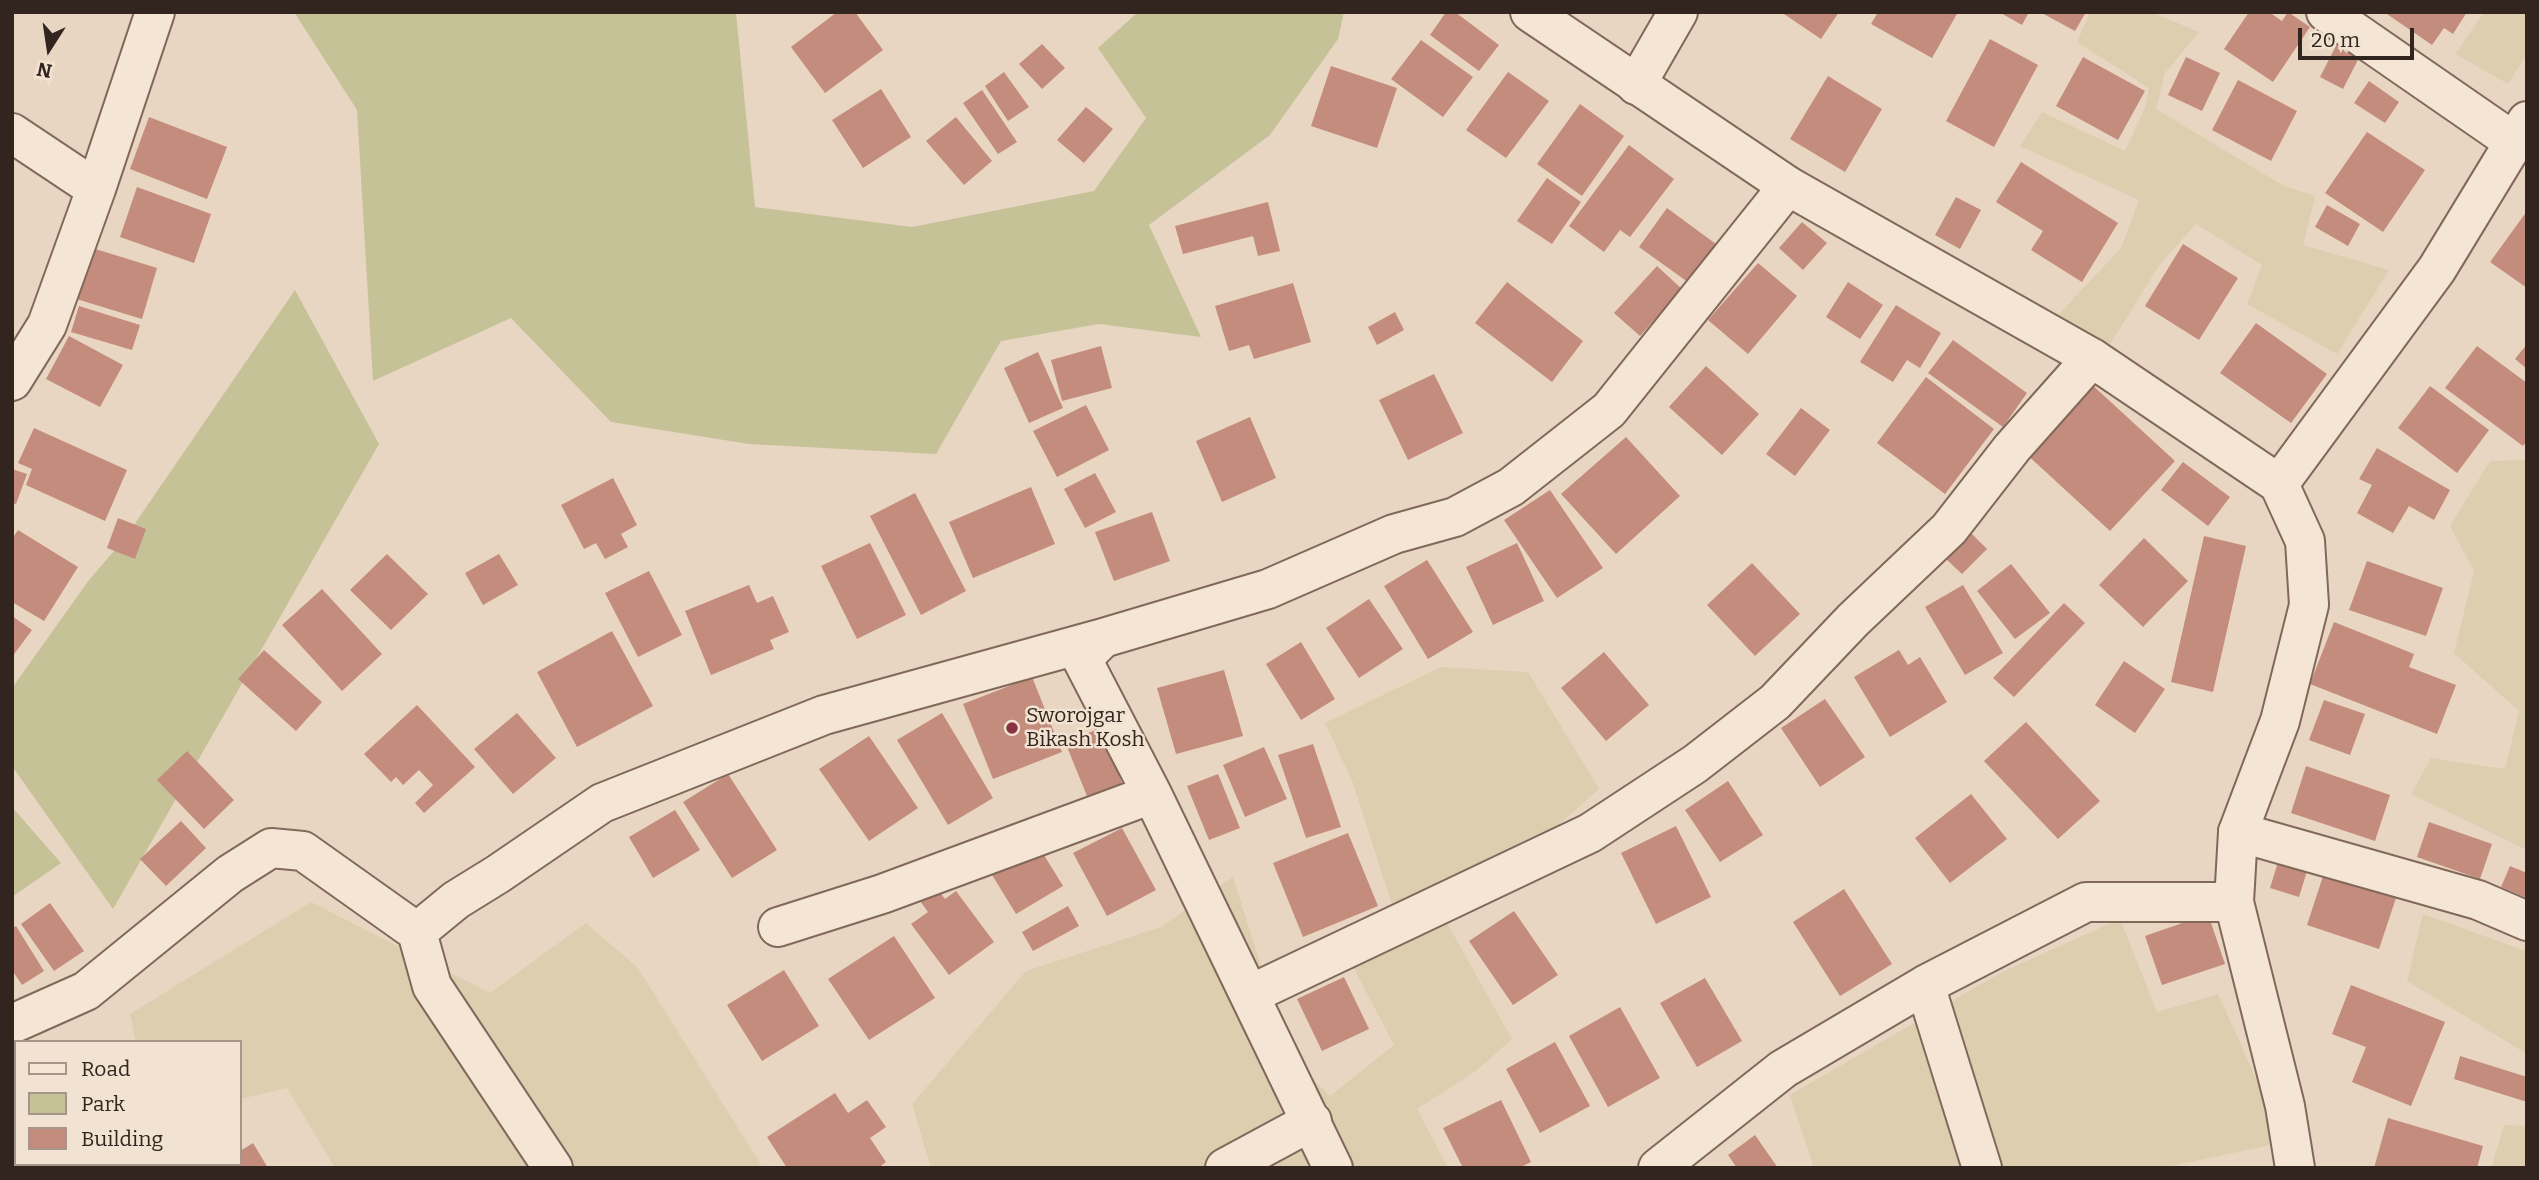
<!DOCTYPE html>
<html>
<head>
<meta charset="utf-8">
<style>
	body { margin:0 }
	#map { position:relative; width:2539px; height:1180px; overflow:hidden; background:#e9d6c2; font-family:Bitter,serif }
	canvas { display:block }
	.frame { position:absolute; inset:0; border:14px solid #32241e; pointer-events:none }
	.legend { position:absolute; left:14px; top:1040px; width:228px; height:126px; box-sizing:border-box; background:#f1e2d1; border:2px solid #a59689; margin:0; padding:9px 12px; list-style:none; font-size:21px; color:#32241e }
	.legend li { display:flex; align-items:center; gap:14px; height:35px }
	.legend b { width:35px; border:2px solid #a59689 }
	.north { position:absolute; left:14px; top:14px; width:70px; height:70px; -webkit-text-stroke:5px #f1e2d1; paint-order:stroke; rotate:192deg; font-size:19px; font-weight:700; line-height:28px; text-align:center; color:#32241e }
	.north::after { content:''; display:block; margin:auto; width:24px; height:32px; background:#32241e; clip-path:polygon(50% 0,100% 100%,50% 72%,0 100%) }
	.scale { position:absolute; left:2298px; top:28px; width:116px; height:32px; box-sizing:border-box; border:4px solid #32241e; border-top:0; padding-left:9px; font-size:21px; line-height:24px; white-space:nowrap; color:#32241e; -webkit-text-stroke:5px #f1e2d1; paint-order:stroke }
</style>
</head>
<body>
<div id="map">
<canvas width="2539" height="1180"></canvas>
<div class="frame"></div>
<ul class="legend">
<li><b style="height:9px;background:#f4e5d4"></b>Road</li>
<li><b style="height:19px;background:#c5c298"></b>Park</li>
<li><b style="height:19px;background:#c38c7c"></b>Building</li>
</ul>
<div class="north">N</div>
<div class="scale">20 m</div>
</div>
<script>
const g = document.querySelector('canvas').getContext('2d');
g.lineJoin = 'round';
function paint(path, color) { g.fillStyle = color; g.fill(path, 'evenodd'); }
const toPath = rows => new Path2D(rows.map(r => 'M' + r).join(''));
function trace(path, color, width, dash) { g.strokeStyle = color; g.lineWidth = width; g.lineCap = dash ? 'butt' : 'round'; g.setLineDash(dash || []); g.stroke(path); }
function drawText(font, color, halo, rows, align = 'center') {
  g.font = font + ' Bitter,serif'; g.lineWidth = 5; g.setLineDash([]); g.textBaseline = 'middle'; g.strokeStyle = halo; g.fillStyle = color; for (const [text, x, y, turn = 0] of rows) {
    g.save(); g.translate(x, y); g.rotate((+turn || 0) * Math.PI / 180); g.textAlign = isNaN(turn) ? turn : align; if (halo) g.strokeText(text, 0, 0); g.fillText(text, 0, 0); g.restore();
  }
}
paint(toPath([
	[2090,12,2151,12,2199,32,2165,73,2156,109,2284,186,2315,196,2303,245,2389,270,2337,354,2247,304,2262,265,2196,224,2160,264,2109,346,2058,315,2121,248,2139,200,2020,146,2042,112,2125,151,2145,108,2149,88,2077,42],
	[2484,12,2527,12,2527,54,2508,84,2455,54],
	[2527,460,2527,850,2411,794,2431,758,2505,769,2519,711,2454,653,2474,571,2450,526,2490,461],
	[1441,667,1528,672,1599,789,1447,923,1512,1039,1476,1071,1417,1109,1448,1168,931,1168,912,1104,1026,971,1161,927,1233,877,1290,1058,1330,1096,1394,1045,1351,963,1392,905,1353,783,1325,723],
	[311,902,490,993,586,923,638,968,763,1168,335,1168,287,1088,240,1099,240,1042,136,1042,130,1014],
	[2423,914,2523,950,2527,944,2527,1054,2407,981],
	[2120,919,2157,1012,2218,994,2285,1142,2162,1168,1814,1168,1790,1095,2002,972],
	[2504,1125,2527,1126,2527,1168,2491,1168]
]), '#ddceb0');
paint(toPath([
	[294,12,736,12,755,207,912,227,1094,191,1146,118,1098,48,1138,12,1344,12,1338,39,1270,135,1149,225,1201,337,1099,324,1001,341,936,454,749,444,611,422,511,318,373,381,357,110],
	[295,290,379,444,113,909,12,766,12,688,89,580,125,538],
	[12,807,61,863,12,897]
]), '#c5c298');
paint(toPath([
	[837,12,855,12,883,50,825,93,791,47],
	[1446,12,1455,12,1499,45,1479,71,1430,35],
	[1781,12,1839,12,1821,39],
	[1878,12,1958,12,1932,58,1871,24],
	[1999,12,2029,12,2022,25],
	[2040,12,2086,12,2075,31],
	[2249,12,2269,12,2282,21,2288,12,2310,27,2273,82,2224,49],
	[2384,12,2467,12,2453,34,2444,28,2432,45],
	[1990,39,2038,65,1994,147,1946,121],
	[1421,40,1473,77,1443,117,1391,79],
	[2339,40,2362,52,2343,89,2320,77],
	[1042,44,1065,68,1042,89,1019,64],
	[2083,57,2145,91,2118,140,2056,106],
	[2186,57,2220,73,2202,111,2168,95],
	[1331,66,1397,88,1377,148,1311,126],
	[1004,72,1029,107,1008,121,985,86],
	[1508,72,1549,101,1506,158,1466,130],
	[1828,76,1882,109,1845,172,1790,139],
	[2238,80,2297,111,2271,161,2212,130],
	[2369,81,2399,102,2385,123,2354,103],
	[881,89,911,137,863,168,832,120],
	[982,90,1017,142,998,154,963,103],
	[1580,104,1624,136,1582,196,1537,164],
	[1086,107,1113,129,1084,163,1057,140],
	[149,117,227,147,207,199,130,169],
	[956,117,992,161,964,185,926,141],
	[2367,132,2425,170,2383,232,2325,193],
	[1629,145,1674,179,1630,237,1620,230,1604,252,1569,226],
	[2021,162,2118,223,2082,282,2031,250,2043,231,1996,202],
	[1547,178,1581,202,1552,244,1517,221],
	[137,187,211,214,194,263,120,237],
	[1956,197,1981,210,1960,249,1935,235],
	[1268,202,1280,251,1258,256,1253,236,1183,254,1175,226],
	[2327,205,2360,224,2348,246,2315,227],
	[1667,208,1720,247,1692,285,1639,247],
	[2527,211,2527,288,2490,262],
	[1802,222,1827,243,1803,270,1779,248],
	[2183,244,2238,278,2199,340,2145,306],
	[89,247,157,268,142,319,73,298],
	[1758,263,1797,296,1748,354,1708,320],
	[1657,266,1682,289,1640,336,1614,313],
	[1507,282,1583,341,1552,382,1475,323],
	[1848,282,1883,305,1860,339,1826,317],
	[1293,283,1311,342,1254,359,1249,345,1229,351,1215,306],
	[1896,305,1941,333,1920,368,1907,360,1893,382,1860,362],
	[79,306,140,325,132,350,71,332],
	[1395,312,1404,330,1377,345,1368,327],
	[2256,323,2327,374,2291,423,2220,373],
	[69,336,123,365,100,407,46,379],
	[1953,340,2027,393,2003,427,1928,373],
	[2527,344,2527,369,2515,359],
	[1101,346,1112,388,1062,401,1051,360],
	[2477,346,2527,383,2527,441,2523,446,2445,388],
	[1038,352,1063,408,1029,423,1004,368],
	[1706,366,1759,414,1722,455,1669,407],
	[1434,374,1463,433,1408,460,1379,400],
	[1926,377,1994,429,1945,494,1877,443],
	[2088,381,2175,461,2110,531,2023,451],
	[2430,386,2489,430,2457,473,2398,428],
	[1086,405,1109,450,1057,477,1033,431],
	[1801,408,1830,430,1795,476,1766,454],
	[1250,417,1276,478,1222,502,1196,441],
	[34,428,127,470,105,521,26,485,32,469,18,463],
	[1626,437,1680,496,1616,554,1561,494],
	[2377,448,2450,490,2434,520,2409,506,2393,533,2357,513,2372,485,2359,479],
	[2183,462,2230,497,2208,526,2161,490],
	[12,469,27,474,16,504,12,503],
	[1095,473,1116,512,1085,528,1064,489],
	[613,478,637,525,621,534,628,547,605,559,596,543,584,549,561,505],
	[1031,487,1055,544,973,578,949,522],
	[1550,490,1603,568,1557,598,1504,520],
	[915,493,966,591,921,615,870,516],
	[1152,512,1170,561,1114,581,1095,532],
	[118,518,146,529,135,559,107,548],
	[18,530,78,567,44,621,12,602,12,539],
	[1970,532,1987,549,1962,574,1945,558],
	[2204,536,2246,546,2213,692,2171,682],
	[2144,538,2188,581,2143,627,2099,585],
	[870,543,906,615,857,639,821,566],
	[1517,543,1544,601,1493,625,1466,567],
	[387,554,428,594,391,630,350,590],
	[499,554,518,585,483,605,465,573],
	[1427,560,1473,632,1428,659,1384,586],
	[2367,561,2443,588,2426,636,2349,610],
	[1752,563,1800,614,1755,656,1707,605],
	[2011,564,2050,613,2015,639,1977,591],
	[649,571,682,635,638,657,605,593],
	[749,585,757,603,773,596,789,632,770,640,774,649,711,675,685,611],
	[1963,585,2003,653,1965,675,1925,607],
	[322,589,382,654,342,691,282,625],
	[1369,599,1403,649,1359,678,1326,628],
	[2064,603,2085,623,2014,697,1993,678],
	[12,616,32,630,12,657],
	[2334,622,2414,654,2409,667,2456,685,2437,734,2310,684],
	[612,631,653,706,577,747,537,672],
	[1301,642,1335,699,1301,720,1266,664],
	[264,650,322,702,296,731,238,679],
	[1899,650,1908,665,1920,657,1947,702,1890,737,1854,677],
	[1604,652,1649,705,1606,741,1561,688],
	[2124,661,2165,689,2135,733,2095,705],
	[1224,670,1243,736,1176,754,1157,688],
	[1032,677,1062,752,993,779,963,704],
	[1825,699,1865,757,1820,787,1781,728],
	[2324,700,2365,714,2350,755,2309,740],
	[417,705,475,767,424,813,415,803,433,785,419,770,403,785,396,777,391,782,364,754],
	[517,713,556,758,513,794,474,749],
	[942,713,993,798,948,825,897,740],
	[2026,722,2100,801,2058,839,1984,761],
	[1101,728,1122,783,1087,796,1065,742],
	[869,736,918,808,869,841,819,769],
	[1313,744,1341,827,1306,838,1278,755],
	[1264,747,1287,799,1245,817,1223,765],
	[187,751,234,800,204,829,157,780],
	[2306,766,2390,795,2375,841,2291,813],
	[728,774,777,850,732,878,683,802],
	[1218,774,1240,828,1209,840,1187,786],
	[1728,781,1763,835,1720,862,1685,810],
	[1971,794,2007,839,1950,883,1915,838],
	[675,810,700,850,653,878,629,837],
	[181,821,206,848,166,886,140,859],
	[2429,822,2492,844,2480,879,2417,857],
	[1676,826,1711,897,1656,924,1621,853],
	[1122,828,1156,890,1107,916,1073,853],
	[1348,833,1378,906,1303,937,1273,863],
	[1036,842,1063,886,1016,914,989,870],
	[2279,859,2308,868,2299,897,2270,888],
	[2510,866,2527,873,2527,898,2501,887],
	[2326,867,2398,892,2379,949,2307,925],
	[932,882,945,899,956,891,994,942,949,975,911,924,928,912,915,894],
	[1844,889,1892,964,1840,996,1793,922],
	[50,903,84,951,54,971,21,924],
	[1068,906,1079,926,1033,951,1022,932],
	[1514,911,1558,975,1513,1005,1469,941],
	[2208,914,2225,964,2162,985,2145,936],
	[16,926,44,971,22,985,12,970,12,928],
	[894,936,935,998,869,1040,828,979],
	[784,970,819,1026,762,1061,727,1005],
	[1344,977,1369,1029,1322,1051,1297,999],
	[1705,978,1742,1041,1697,1067,1660,1003],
	[2351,985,2445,1022,2411,1106,2352,1082,2366,1047,2332,1034],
	[1620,1007,1660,1078,1608,1107,1569,1036],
	[1555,1042,1590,1106,1540,1133,1506,1069],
	[2460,1056,2527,1077,2527,1102,2454,1079],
	[16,1088,16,1153,12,1155,12,1090],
	[835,1093,848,1113,867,1100,886,1127,870,1138,886,1162,878,1168,787,1168,767,1137],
	[1501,1100,1531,1162,1519,1168,1463,1168,1443,1128],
	[2388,1118,2483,1146,2477,1168,2374,1168],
	[1755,1135,1778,1168,1737,1168,1728,1155],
	[253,1143,268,1168,213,1168,219,1164,240,1164,240,1151]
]), '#c38c7c');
const minor = toPath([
	[2326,12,2514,142],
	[1636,85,1678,12],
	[12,133,96,189],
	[12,381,47,325,96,189,155,12],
	[2279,484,2437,269,2527,121],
	[1103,638,1082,659,1152,794,1333,1168],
	[2238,832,2478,900,2527,921],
	[778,927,882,894,1152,794],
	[417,932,432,986,553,1168],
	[1925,985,1982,1168],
	[1251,994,1590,833,1695,764,1775,702,1853,620,1949,529,2012,448,2092,358],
	[12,1024,86,991,230,874,271,848,303,851,417,932,456,900,498,874,602,803,824,715,1103,638,1268,589,1394,534,1455,517,1511,487,1609,410,1788,186],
	[109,1164,111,1168],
	[1225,1168,1312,1121],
	[1658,1168,1783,1069,1925,985,2086,902,2234,902]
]);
const tertiary = toPath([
	[1530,12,1788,186,2092,358,2279,484,2305,541,2309,605,2280,721,2238,832,2234,902,2285,1106,2295,1168]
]);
trace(minor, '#81685b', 42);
trace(tertiary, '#81685b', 42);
trace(minor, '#f4e5d4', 38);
trace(tertiary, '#f4e5d4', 38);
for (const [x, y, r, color] of [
	[1012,728,7,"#893243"]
]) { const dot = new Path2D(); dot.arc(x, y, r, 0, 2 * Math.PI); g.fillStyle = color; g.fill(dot); trace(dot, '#f1e2d1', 2.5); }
drawText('21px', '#32241e', '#f1e2d1', [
	["Sworojgar",1026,716],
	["Bikash Kosh",1026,740]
], 'left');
</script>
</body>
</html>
